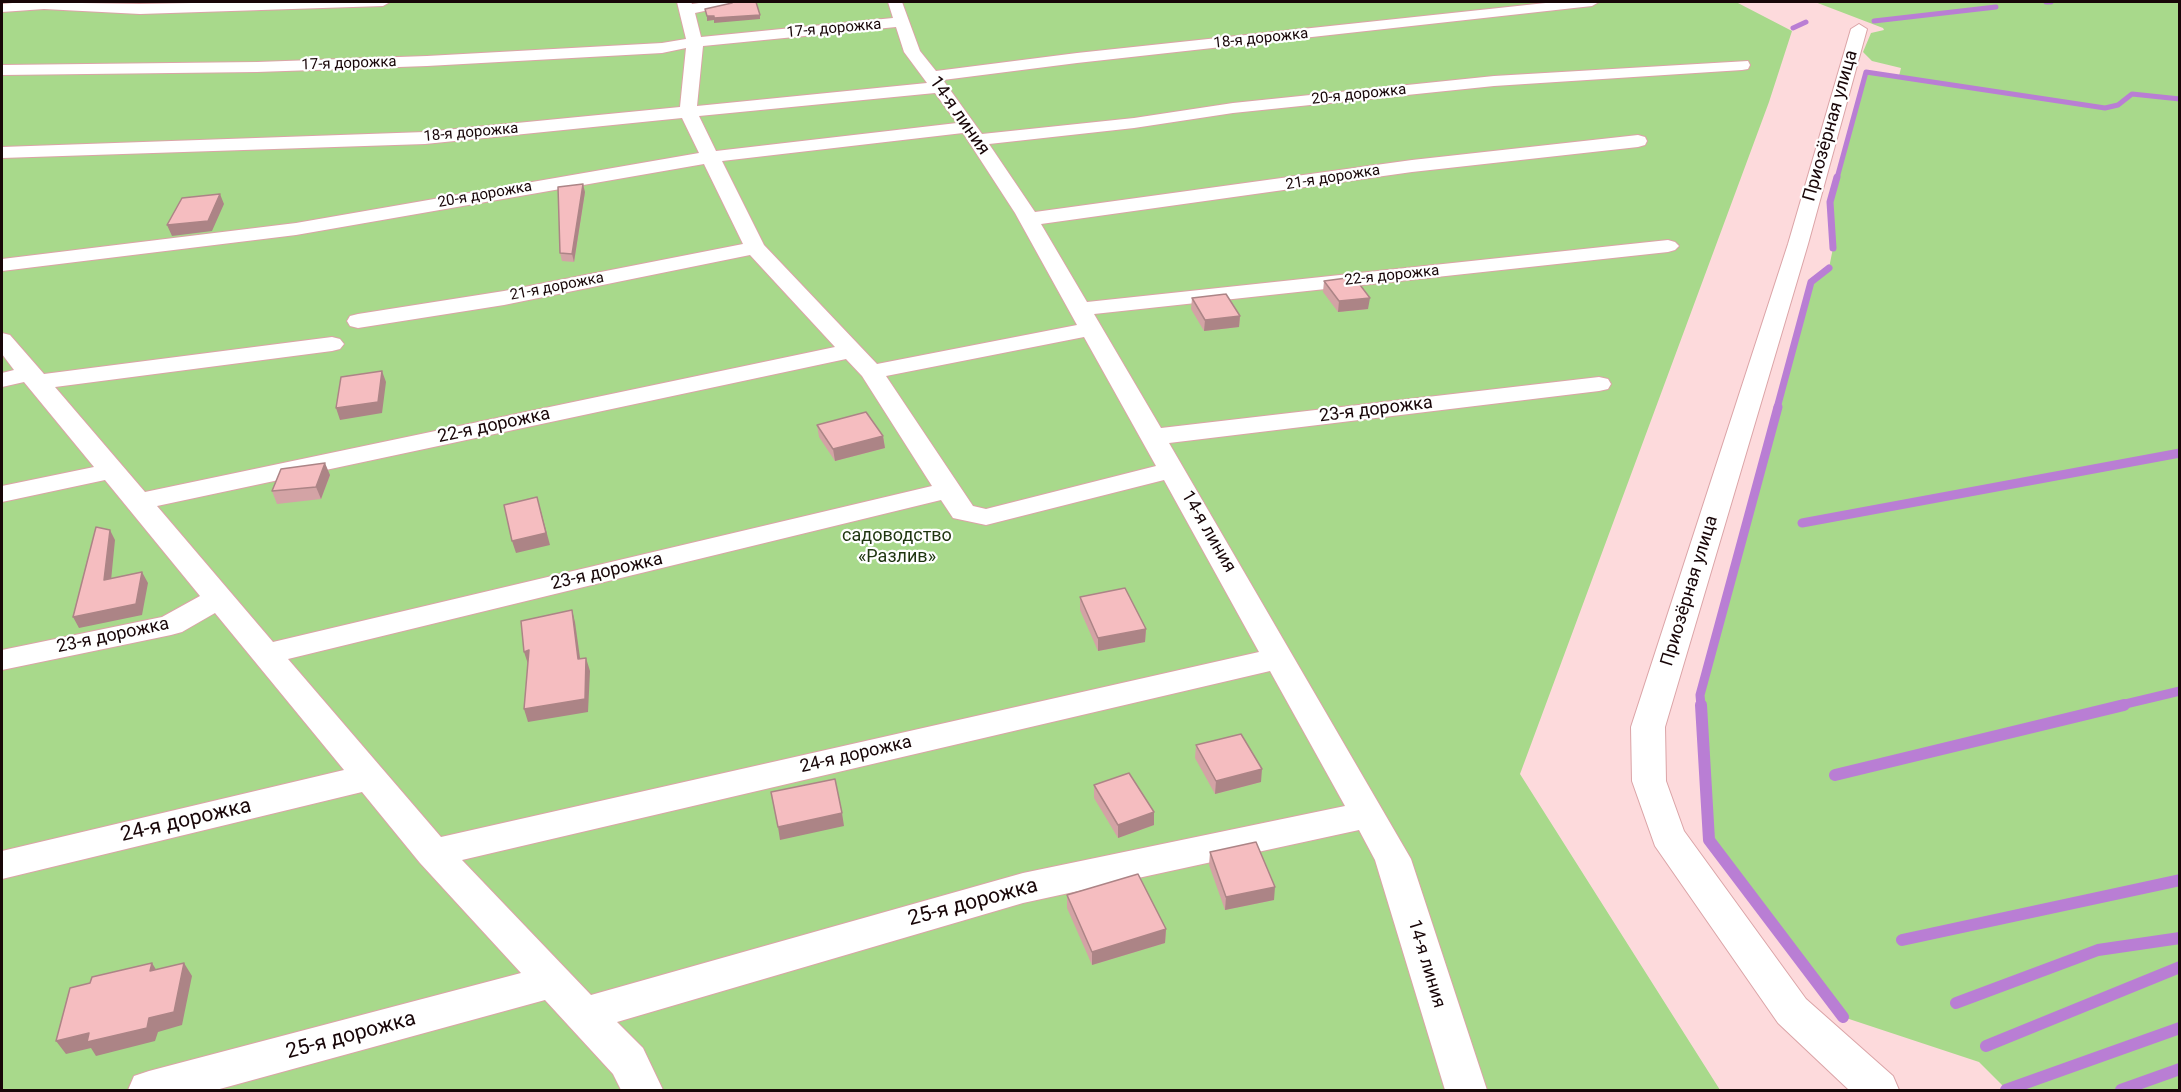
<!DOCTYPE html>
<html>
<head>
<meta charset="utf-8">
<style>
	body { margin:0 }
	#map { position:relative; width:2181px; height:1092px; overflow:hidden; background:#fddadc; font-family:Roboto,sans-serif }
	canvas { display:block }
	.frame { position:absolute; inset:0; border:3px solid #180608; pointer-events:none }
</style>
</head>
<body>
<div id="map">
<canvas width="2181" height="1092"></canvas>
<div class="frame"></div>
</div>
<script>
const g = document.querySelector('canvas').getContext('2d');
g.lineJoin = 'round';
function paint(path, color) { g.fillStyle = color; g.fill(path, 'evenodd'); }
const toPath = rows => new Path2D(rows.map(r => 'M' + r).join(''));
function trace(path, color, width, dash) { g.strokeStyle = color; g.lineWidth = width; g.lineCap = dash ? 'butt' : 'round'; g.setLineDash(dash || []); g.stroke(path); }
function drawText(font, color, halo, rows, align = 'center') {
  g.font = font + ' Roboto,sans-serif'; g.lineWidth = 4.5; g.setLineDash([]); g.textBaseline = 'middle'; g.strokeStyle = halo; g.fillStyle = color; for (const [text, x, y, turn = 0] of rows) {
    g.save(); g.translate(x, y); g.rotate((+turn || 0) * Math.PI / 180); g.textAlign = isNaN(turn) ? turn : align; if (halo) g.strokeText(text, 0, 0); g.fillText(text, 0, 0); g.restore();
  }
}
paint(toPath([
	[2,2,1736,2,1792,31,1769,102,1520,774,1720,1090,2,1090],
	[1815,2,2179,2,2179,1090,2007,1090,1979,1062,1843,1017,1709,840,1700,695,1811,282,1829,268,1833,248,1830,202,1866,72,1899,76,1901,68,1872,61,1863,52,1871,33,1884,30,1883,28]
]), '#a8d98b');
trace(toPath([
	[2046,2,2051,2],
	[1874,21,1996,7],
	[1793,28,1806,22],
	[1837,178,1866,72,2105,108,2118,105,2132,94,2180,99]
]), '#b97ed4', 5);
trace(toPath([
	[1833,248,1830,202,1837,177],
	[1777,408,1811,282,1829,268]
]), '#b97ed4', 7);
trace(toPath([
	[1802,523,2180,453],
	[1701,706,1700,695,1778,407],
	[2117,706,2180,691]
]), '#b97ed4', 9);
trace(toPath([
	[1701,705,1709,840,1843,1017],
	[1835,775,2124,705],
	[1902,940,2180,880],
	[1956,1003,2098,950,2180,938],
	[1986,1046,2180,967],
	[2006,1090,2180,1028],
	[2121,1090,2180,1069]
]), '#b97ed4', 12);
const minor = toPath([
	[23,2,140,4,244,2,390,2,383,6,140,14,44,9,2,12,2,4,23,2],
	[677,2,691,2,692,4,706,2,734,2,732,5,695,13,701,37,893,18,888,2,902,2,920,51,936,71,1077,53,1555,2,1599,2,1592,6,1077,63,943,80,982,134,1134,118,1233,103,1494,76,1748,61,1750,65,1748,69,1742,70,1494,86,1233,113,1134,128,989,144,1035,212,1412,160,1638,135,1645,137,1647,141,1645,145,1638,147,1412,172,1041,224,1087,302,1668,240,1675,242,1679,246,1675,250,1668,252,1094,314,1161,428,1599,377,1608,379,1611,384,1608,389,1599,391,1169,443,1411,859,1487,1090,1445,1090,1375,860,1359,830,1023,903,617,1022,643,1048,663,1090,621,1090,613,1074,545,1000,216,1090,128,1090,134,1076,149,1071,521,973,420,863,362,792,2,879,2,851,344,770,215,613,182,632,171,635,2,670,2,650,162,617,200,596,105,480,2,502,2,486,94,467,24,382,2,387,2,373,14,370,2,354,2,333,10,335,44,374,332,337,340,339,344,344,340,349,332,351,55,387,145,492,835,347,750,255,504,305,358,328,350,326,347,321,350,316,358,314,504,291,743,244,704,164,296,235,2,271,2,259,296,223,699,153,682,118,425,144,2,158,2,147,425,132,680,107,686,48,662,53,427,66,257,72,2,75,2,65,257,62,427,56,662,43,686,39,677,2],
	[896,27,904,52,927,83,697,106,703,46,896,27],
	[935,93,957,123,716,151,699,116,935,93],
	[963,133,1015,213,1077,325,877,364,764,245,722,161,963,133],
	[1084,337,1156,466,986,509,973,506,886,376,1084,337],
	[846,359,862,376,932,486,273,642,157,506,846,359],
	[1164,480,1259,652,441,837,288,659,941,500,953,518,986,525,1164,480],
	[1270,671,1345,806,1023,873,591,995,462,860,1270,671],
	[1859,24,1867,29,1808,244,1665,727,1666,781,1684,831,1806,999,1893,1076,1899,1090,1849,1090,1778,1023,1655,846,1632,781,1631,727,1788,244,1851,29,1859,24]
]);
trace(minor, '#dba4a7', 2);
paint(minor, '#fff');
paint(toPath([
	[585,192,574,262,562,261,560,253],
	[1324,281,1368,309,1338,312,1323,292],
	[1192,298,1240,316,1239,327,1204,331,1191,309],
	[817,425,883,436,885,448,835,461,819,437],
	[330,475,321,499,277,504,272,491],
	[1080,597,1146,629,1145,642,1098,651,1080,610],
	[1196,745,1261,782,1215,794,1195,758],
	[1094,785,1154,812,1154,825,1118,838,1094,798],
	[1210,852,1274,900,1225,910,1209,865],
	[1067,895,1166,929,1165,943,1092,965,1067,908]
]), '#d3a3a5');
paint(toPath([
	[760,15,760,19,714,23,714,20,707,21,707,16],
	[583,184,585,192,574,262,572,254],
	[220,194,224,204,212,231,172,236,167,225],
	[1370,298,1368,309,1338,312,1339,301],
	[1240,316,1239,327,1204,331,1205,320],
	[382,371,386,382,382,413,340,420,336,408],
	[883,436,885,448,835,461,833,449],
	[325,463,330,475,321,499,316,487],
	[537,497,550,545,516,553,512,541],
	[110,530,115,540,110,591,104,580],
	[142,572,148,583,142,615,79,628,73,617],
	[572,610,575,622,582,672,578,659],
	[1146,629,1145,642,1098,651,1098,638],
	[529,650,528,664,524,652],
	[586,658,590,671,588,712,528,722,524,709],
	[1262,769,1261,782,1215,794,1216,781],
	[1154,812,1154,825,1118,838,1118,825],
	[842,813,844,826,780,840,778,827],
	[1275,887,1274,900,1225,910,1226,897],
	[1166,929,1165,943,1092,965,1092,952],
	[152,963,160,976,150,971],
	[184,963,192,976,182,1025,158,1032,155,1041,96,1056,91,1048,66,1054,56,1041,149,1018]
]), '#ac8486');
const building = toPath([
	[733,2,756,2,760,15,714,18,714,16,707,16,705,9,732,3,733,2],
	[583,184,572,254,560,253,558,187,583,184],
	[220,194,208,221,167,225,182,198,220,194],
	[1354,277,1370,298,1339,301,1324,281,1354,277],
	[1226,294,1240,316,1205,320,1192,298,1226,294],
	[382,371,378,402,336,408,341,377,382,371],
	[866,412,883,436,833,449,817,425,866,412],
	[325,463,316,487,272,491,281,469,325,463],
	[537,497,546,533,512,541,504,505,537,497],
	[96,527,110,530,104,580,142,572,136,604,73,617,96,527],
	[1125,588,1146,629,1098,638,1080,597,1125,588],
	[572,610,578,659,586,658,585,699,524,709,529,650,524,652,521,621,572,610],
	[1241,734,1262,769,1216,781,1196,745,1241,734],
	[1129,773,1154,812,1118,825,1094,785,1129,773],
	[835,779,842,813,778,827,771,792,835,779],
	[1256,842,1275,887,1226,897,1210,852,1256,842],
	[1138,874,1166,929,1092,952,1067,895,1138,874],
	[152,963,150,971,184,963,174,1012,149,1018,147,1028,87,1042,89,1033,56,1041,70,988,90,983,92,977,152,963]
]);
paint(building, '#f5bdc0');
trace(building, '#ac8486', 1.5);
drawText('15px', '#180608', '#fff', [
	["17-я дорожка",834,29,-5],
	["18-я дорожка",1261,39,-6],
	["17-я дорожка",349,64,-2],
	["20-я дорожка",1359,95,-6],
	["18-я дорожка",471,133,-5],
	["21-я дорожка",1333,178,-9],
	["20-я дорожка",485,195,-10],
	["22-я дорожка",1392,276,-6],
	["21-я дорожка",557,287,-11]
]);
drawText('18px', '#180608', '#fff', [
	["14-я линия",959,116,55],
	["Приозёрная улица",1831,126,-74],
	["23-я дорожка",1376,410,-7],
	["22-я дорожка",494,426,-12],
	["14-я линия",1208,532,60],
	["23-я дорожка",607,572,-13],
	["Приозёрная улица",1690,591,-73],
	["23-я дорожка",113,636,-12],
	["24-я дорожка",856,755,-13],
	["14-я линия",1426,964,73]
]);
drawText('18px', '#1e350f', '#fff', [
	["садоводство",897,536],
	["«Разлив»",897,557]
]);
drawText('21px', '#180608', '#fff', [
	["24-я дорожка",186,821,-13],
	["25-я дорожка",973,903,-15],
	["25-я дорожка",351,1036,-15]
]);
</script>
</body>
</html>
